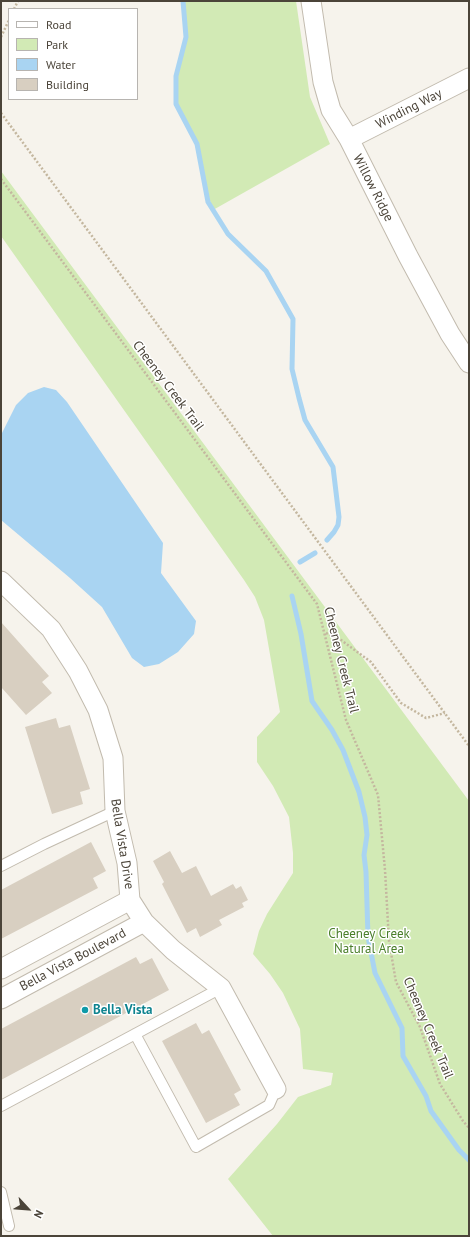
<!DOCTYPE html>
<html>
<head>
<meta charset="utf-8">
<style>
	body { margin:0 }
	#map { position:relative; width:470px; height:1237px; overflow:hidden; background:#f6f3ec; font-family:"PT Sans",sans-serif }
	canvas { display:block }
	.frame { position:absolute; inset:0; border:2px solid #4b4439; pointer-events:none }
	.legend { position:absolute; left:8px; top:8px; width:130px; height:92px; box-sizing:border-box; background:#fff; border:1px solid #b7b4b0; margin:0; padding:5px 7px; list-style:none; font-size:12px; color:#4b4439 }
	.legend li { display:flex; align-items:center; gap:8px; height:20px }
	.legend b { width:20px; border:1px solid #b7b4b0 }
	.north { position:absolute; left:8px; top:1189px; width:40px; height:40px; -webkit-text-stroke:3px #fff; paint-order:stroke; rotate:116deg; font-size:11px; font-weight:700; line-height:16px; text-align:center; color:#4b4439 }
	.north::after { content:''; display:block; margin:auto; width:14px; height:18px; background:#4b4439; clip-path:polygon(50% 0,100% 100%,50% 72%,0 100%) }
</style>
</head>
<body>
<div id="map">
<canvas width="470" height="1237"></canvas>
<div class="frame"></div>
<ul class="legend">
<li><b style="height:5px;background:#fff"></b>Road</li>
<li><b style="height:11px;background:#d2eab5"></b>Park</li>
<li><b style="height:11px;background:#a9d4f2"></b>Water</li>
<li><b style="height:11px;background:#d8cfc1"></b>Building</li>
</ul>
<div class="north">N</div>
</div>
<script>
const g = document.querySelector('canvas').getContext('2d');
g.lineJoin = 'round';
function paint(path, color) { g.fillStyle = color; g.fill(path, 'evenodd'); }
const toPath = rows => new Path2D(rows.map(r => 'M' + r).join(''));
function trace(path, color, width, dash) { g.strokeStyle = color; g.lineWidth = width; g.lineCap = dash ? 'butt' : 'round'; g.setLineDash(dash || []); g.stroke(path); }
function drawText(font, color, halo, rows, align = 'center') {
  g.font = font + ' "PT Sans",sans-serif'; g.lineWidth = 3; g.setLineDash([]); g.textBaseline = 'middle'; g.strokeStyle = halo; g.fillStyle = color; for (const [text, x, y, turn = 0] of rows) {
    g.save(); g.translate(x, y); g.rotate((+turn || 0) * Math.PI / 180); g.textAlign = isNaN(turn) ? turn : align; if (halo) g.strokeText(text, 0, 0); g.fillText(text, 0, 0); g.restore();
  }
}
paint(toPath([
	[182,1,296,1,310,97,330,144,213,210,205,185,197,144,176,104,176,76,186,37],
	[1,171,469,801,469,1236,273,1236,228,1179,277,1124,298,1097,331,1085,333,1073,303,1069,300,1029,283,993,270,974,253,954,259,931,267,914,293,873,293,853,289,817,273,786,257,762,257,737,280,712,264,620,255,597,244,580,1,236]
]), '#d2eab5');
paint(toPath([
	[44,387,56,390,67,402,163,543,161,573,196,621,194,634,178,652,159,664,144,667,132,658,102,607,70,578,1,520,1,435,16,405,28,393]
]), '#a9d4f2');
trace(toPath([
	[183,1,186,37,176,76,176,104,197,144,208,202,228,234,266,271,293,319,292,369,299,398,305,420,333,467,339,517,338,525,334,532,327,540],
	[300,562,315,553],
	[292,596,301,634,312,701,332,730,343,750,359,792,365,817,367,835,364,855,366,872,368,937,375,973,402,1028,403,1056,426,1096,431,1111,459,1150,469,1160]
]), '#a9d4f2', 5);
paint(toPath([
	[1,622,49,676,42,682,52,693,26,715,1,687],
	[56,718,59,728,70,725,90,789,80,792,83,804,52,814,25,727],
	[91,842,106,871,93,878,98,888,1,939,1,890],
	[170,851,182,873,196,866,211,896,233,884,236,889,241,886,248,900,242,903,244,907,219,920,222,925,200,937,196,928,187,933,162,884,164,882,153,861],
	[136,957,140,964,152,958,169,990,1,1080,1,1029],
	[196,1023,202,1034,209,1030,241,1090,234,1094,240,1105,206,1123,162,1041]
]), '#d8cfc1');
const service = toPath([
	[1,866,44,844,115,811],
	[135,1034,196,1147,269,1105,276,1089],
	[1,1106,221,988],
	[1,1192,9,1226]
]);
const minor = toPath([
	[311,1,323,82,331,110,349,139,408,256,450,334,469,363],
	[349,139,469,78],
	[1,581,51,629,78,671,98,710,113,758,115,811,127,863,130,900,144,922,173,950,221,988,276,1089],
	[1,969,130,900],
	[1,999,144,922]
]);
trace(service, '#c2bbae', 12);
trace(minor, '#c2bbae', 21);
trace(toPath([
	[14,9,18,1],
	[1,37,9,20],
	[1,113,469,746],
	[1,179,317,604,346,720,378,795,385,870,389,941,396,982,420,1027,440,1084,463,1121,469,1128],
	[326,633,341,640,371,662,401,703,426,718,445,713]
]), '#c4b79f', 2.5, [2, 2]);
trace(service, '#fff', 10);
trace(minor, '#fff', 19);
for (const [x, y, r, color] of [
	[85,1010,4,"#0f9aa8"]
]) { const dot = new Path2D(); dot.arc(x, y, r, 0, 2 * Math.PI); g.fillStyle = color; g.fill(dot); trace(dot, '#fff', 1.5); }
drawText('13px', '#4b4439', '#fff', [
	["Winding Way",409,109,-27],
	["Willow Ridge",373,188,63],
	["Cheeney Creek Trail",168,386,53],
	["Cheeney Creek Trail",341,660,76],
	["Bella Vista Drive",122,844,81],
	["Bella Vista Boulevard",73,960,-28],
	["Cheeney Creek Trail",428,1028,67]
]);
drawText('13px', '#4a7f2a', '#fff', [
	["Cheeney Creek",369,934],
	["Natural Area",369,949]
]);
drawText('bold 13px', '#0d838f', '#fff', [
	["Bella Vista",93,1010]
], 'left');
</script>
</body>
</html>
